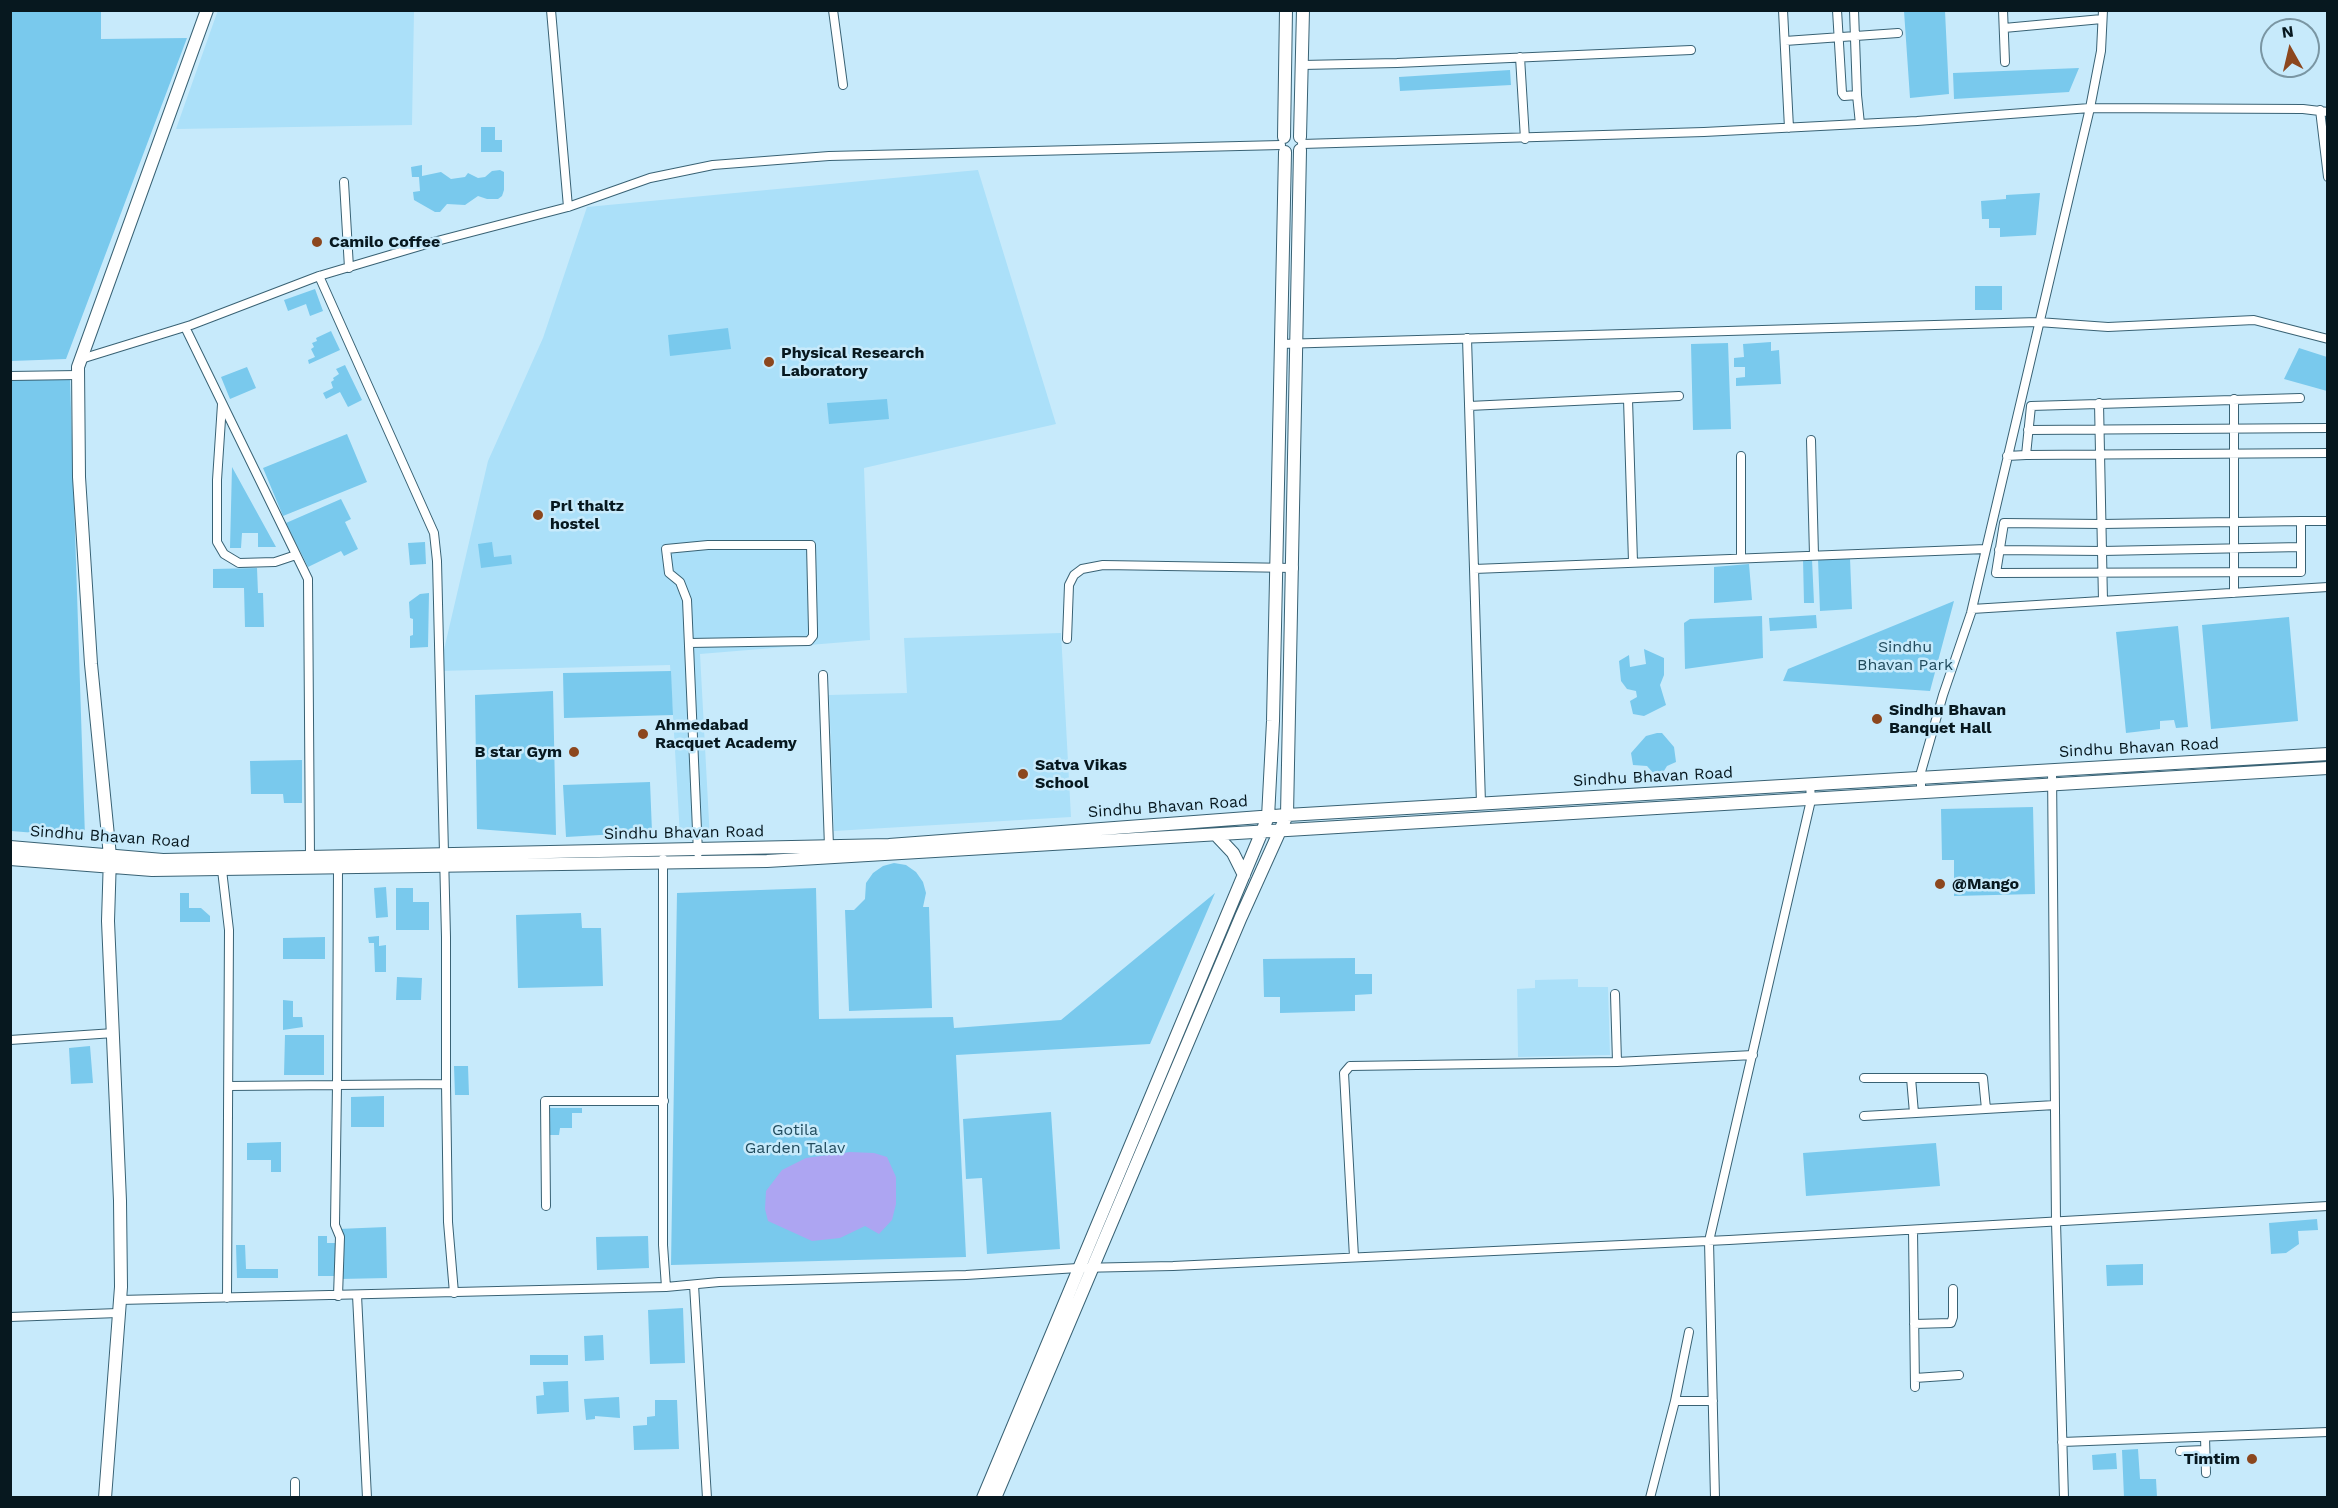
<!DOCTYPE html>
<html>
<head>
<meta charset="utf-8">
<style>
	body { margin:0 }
	#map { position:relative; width:2338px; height:1508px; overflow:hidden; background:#c7eafb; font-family:"Work Sans",sans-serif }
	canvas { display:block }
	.frame { position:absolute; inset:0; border:12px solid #07181f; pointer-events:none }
	.north { position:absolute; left:2260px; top:18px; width:60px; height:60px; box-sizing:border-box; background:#c7eafb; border:2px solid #7a96a3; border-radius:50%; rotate:352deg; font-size:16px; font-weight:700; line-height:24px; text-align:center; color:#07181f }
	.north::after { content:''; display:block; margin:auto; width:21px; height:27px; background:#8c471e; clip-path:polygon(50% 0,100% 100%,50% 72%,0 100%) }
</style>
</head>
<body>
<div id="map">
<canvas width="2338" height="1508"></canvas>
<div class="frame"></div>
<div class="north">N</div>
</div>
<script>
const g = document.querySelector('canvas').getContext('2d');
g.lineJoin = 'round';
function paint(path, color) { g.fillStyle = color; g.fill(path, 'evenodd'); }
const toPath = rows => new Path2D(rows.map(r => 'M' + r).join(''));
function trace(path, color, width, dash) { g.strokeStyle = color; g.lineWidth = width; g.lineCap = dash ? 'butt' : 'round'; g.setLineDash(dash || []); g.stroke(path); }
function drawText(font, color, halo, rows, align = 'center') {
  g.font = font + ' "Work Sans",sans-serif'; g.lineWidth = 5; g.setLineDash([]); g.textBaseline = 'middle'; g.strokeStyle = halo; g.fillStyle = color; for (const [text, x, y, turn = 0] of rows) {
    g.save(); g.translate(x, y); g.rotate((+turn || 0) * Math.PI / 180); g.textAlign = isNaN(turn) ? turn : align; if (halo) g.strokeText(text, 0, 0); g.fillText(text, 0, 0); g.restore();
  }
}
paint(toPath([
	[218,10,414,11,412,125,176,129],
	[978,170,1056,424,864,468,870,640,700,654,710,840,680,836,670,665,439,671,488,461,543,338,587,207],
	[1061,633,1071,817,834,831,829,695,907,693,904,638],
	[1578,979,1578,987,1608,987,1610,1055,1518,1057,1517,989,1535,988,1535,980]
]), '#abe0f9');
paint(toPath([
	[10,11,101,11,101,39,187,38,66,359,11,361],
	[1904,11,1945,11,1949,94,1910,98],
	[2079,68,2069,92,1954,99,1953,73],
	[1510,70,1511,85,1400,91,1399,77],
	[481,127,495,127,495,140,502,140,502,152,481,152],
	[422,165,422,176,441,172,451,179,465,177,468,173,478,178,485,177,492,171,500,170,504,172,504,190,502,196,498,199,487,199,478,196,465,205,447,204,440,212,435,212,414,200,413,192,420,191,419,177,412,177,411,167],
	[2040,193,2036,235,2000,237,2000,228,1989,228,1989,219,1982,219,1981,201,2006,199,2006,195],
	[1975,286,2002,286,2002,310,1975,310],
	[315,289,323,311,310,316,306,304,288,311,284,300],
	[728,328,731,349,670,356,668,335],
	[331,331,340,350,309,364,308,360,315,357,311,349,314,347,312,343,317,341,316,338],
	[1771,342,1771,351,1779,350,1781,384,1736,386,1736,378,1745,377,1745,367,1734,367,1734,358,1744,357,1743,344],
	[1728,343,1731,429,1693,430,1691,344],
	[2299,348,2327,357,2327,391,2284,379],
	[345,365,362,400,348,407,340,392,326,399,323,393,333,388,331,382,334,380,333,378,339,374,336,369],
	[247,367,256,388,230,399,221,377],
	[70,379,85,837,11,831,10,380],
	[887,399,889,419,829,424,827,403],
	[347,434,367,482,283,516,263,468],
	[232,467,276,547,258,547,258,533,242,533,241,548,230,548],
	[341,499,351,519,345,522,358,549,344,556,341,551,308,567,286,523],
	[425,542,426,564,410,565,408,543],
	[492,542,494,557,511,555,512,564,481,568,478,544],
	[1850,558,1852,609,1820,611,1818,559],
	[1803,559,1812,559,1814,603,1804,603],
	[1749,564,1752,600,1714,603,1714,567],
	[257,568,258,593,263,593,264,627,245,627,244,588,213,588,213,569],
	[429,593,428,647,410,648,410,636,413,635,413,619,410,618,409,602,420,594],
	[1954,601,1930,691,1783,681,1788,669],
	[1816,615,1817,628,1770,631,1769,618],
	[1762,616,1763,658,1685,669,1684,623,1690,619],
	[2289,617,2298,721,2211,729,2202,625],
	[2178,626,2188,727,2176,728,2174,720,2160,721,2160,729,2126,733,2116,632],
	[1644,649,1664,658,1664,675,1660,685,1666,705,1644,716,1633,714,1630,701,1637,697,1636,691,1627,689,1621,681,1619,661,1629,655,1630,667,1646,664],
	[671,671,673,715,564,718,563,673],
	[553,691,556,835,477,829,475,695],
	[1657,733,1662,733,1674,747,1676,762,1667,766,1662,774,1655,775,1647,766,1633,765,1631,753,1646,736],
	[302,760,302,803,284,803,283,794,251,794,250,761],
	[650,782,652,832,566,837,563,785],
	[2033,807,2035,894,1954,896,1954,860,1942,860,1941,809],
	[894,863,906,865,916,872,923,882,926,893,923,907,929,907,932,1008,849,1011,845,910,854,910,865,899,866,883,873,873,883,866],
	[386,887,388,917,376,918,374,888],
	[396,888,413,888,413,902,429,902,429,930,396,930],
	[816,888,819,1019,953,1017,954,1028,1061,1020,1215,893,1150,1044,956,1055,966,1257,671,1265,677,893],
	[180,893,189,893,189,908,201,908,210,916,210,922,180,922],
	[581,913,582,928,601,928,603,986,518,988,516,915],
	[379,936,379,946,386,945,386,972,375,972,374,943,369,943,368,937],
	[325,937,325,959,283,959,283,938],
	[1355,958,1355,974,1372,974,1372,994,1355,995,1355,1011,1280,1013,1280,997,1264,997,1263,959],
	[397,977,422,978,421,1000,396,1000],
	[283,1000,293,1001,293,1017,302,1017,303,1027,283,1030],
	[285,1035,324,1035,324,1075,284,1075],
	[90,1046,93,1083,71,1084,69,1048],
	[454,1066,468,1066,469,1095,455,1095],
	[384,1096,384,1127,351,1127,351,1097],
	[550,1108,582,1108,582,1113,572,1113,572,1128,560,1128,559,1135,550,1135],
	[1051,1112,1060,1249,987,1254,982,1178,966,1179,963,1119],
	[281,1142,281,1172,271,1172,271,1160,247,1160,247,1143],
	[1936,1143,1940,1186,1806,1196,1803,1153],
	[2317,1219,2318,1230,2298,1231,2299,1244,2286,1253,2271,1254,2269,1223],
	[386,1227,387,1278,340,1279,338,1229],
	[318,1236,327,1236,327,1243,335,1243,336,1276,318,1276],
	[648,1236,649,1268,597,1270,596,1237],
	[236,1245,245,1245,246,1269,278,1269,278,1278,237,1278],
	[2143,1264,2143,1285,2107,1286,2106,1265],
	[683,1308,685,1363,650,1364,648,1310],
	[603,1335,604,1360,585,1361,584,1336],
	[530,1355,568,1355,568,1365,530,1365],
	[568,1381,569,1412,537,1414,536,1396,544,1395,543,1382],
	[619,1397,620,1418,595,1416,595,1419,586,1420,584,1399],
	[655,1400,677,1400,679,1449,634,1450,633,1426,647,1425,647,1417,655,1416],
	[2138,1449,2140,1479,2156,1479,2157,1497,2124,1497,2122,1450],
	[2116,1453,2117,1469,2093,1470,2092,1455]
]), '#79c9ed');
paint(toPath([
	[850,1152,874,1153,887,1157,896,1177,896,1204,892,1220,879,1234,865,1226,840,1238,812,1241,768,1221,765,1209,766,1191,782,1170,806,1158]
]), '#ada5f2');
const street = toPath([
	[551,10,568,207],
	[833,10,843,85],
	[1783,10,1789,128],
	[1837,10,1842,93,1844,96,1857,95,1854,10],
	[2003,10,2005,62],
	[2004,28,2102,19],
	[1785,41,1898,33],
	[1520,57,1525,139],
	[1302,65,1397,63,1691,50],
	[1857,95,1860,124],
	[2320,110,2328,177],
	[1302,144,1704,132,1917,121,2090,108,2303,109,2328,112],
	[344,182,349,268],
	[319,276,434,533,437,561,446,937,446,1084,337,1085,338,869],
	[185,327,308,579,310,857],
	[1467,338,1474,569],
	[1280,344,2038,322,2108,327,2254,320,2328,339],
	[81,359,191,325,319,276,437,241,568,207,650,178,713,165,829,156,1281,145],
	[10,376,78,375],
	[2300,398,2031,406,2026,455,2328,453],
	[1628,399,1633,562],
	[2234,399,2234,593],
	[2099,403,2103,601],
	[222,404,217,480,217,542,224,554,239,563,275,562,296,555],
	[1469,406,1679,396],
	[2028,430,2328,428],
	[1811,440,1814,555],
	[1741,456,1741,558],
	[2007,456,2026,455],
	[2301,521,2301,572,1996,573,2004,523,2102,524,2234,522,2301,521,2328,521],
	[1999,550,2102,551,2301,547],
	[1972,609,2328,587],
	[1067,639,1069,585,1074,575,1082,569,1103,565,1294,568],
	[689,643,809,641,813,636,813,630,811,545,708,545,666,549,669,573,680,582,687,600,698,853],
	[823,675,829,847],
	[2052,770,2056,1222,2064,1498],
	[1921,793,1921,772,1943,695,1971,613,2090,108,2101,51,2103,10],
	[1481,804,1474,569,1986,549],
	[663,859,663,1245,666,1287],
	[222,870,229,930,227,1298],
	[1615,994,1617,1062],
	[10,1040,114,1033],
	[1864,1078,1983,1078,1986,1109],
	[1911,1078,1914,1113],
	[446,1084,448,1222,454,1293],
	[229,1086,337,1085,335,1225,340,1237,338,1296],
	[1864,1116,2055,1105],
	[546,1206,545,1101,664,1101],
	[1913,1230,1915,1387],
	[1354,1257,1344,1073,1350,1066,1617,1062,1753,1055],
	[694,1285,707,1498],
	[357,1295,367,1498],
	[119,1300,666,1287,719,1282,966,1275,1078,1268,1173,1266,1729,1240,2328,1206],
	[10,1317,118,1313],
	[1914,1324,1951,1323,1953,1317,1953,1289],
	[1915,1378,1959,1375],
	[1675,1401,1713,1401],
	[2205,1437,2206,1473],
	[2062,1442,2328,1432],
	[2180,1451,2205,1450],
	[295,1482,295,1498],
	[1650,1498,1675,1401,1689,1332],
	[1715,1498,1709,1241,1811,800,1810,784]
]);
const secondary = toPath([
	[1284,137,1286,10],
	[1300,137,1303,10],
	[1216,835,1233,853,1244,875],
	[10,847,163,860,889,845,1287,815,2328,754],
	[10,859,152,870,767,861,2328,768],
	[105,1498,121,1287,120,1201,108,921,110,856,91,664,79,477,78,367,207,10],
	[983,1498,1268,817,1273,721,1285,152],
	[995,1498,1241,917,1287,815,1300,150]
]);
trace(street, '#396274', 10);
trace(secondary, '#396274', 14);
trace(street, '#fff', 8);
trace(secondary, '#fff', 12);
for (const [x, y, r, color] of [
	[317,242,6,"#8c471e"],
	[769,362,6,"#8c471e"],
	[538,515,6,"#8c471e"],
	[1877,719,6,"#8c471e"],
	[643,734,6,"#8c471e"],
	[574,752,6,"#8c471e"],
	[1023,774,6,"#8c471e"],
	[1940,884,6,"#8c471e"],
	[2252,1459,6,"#8c471e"]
]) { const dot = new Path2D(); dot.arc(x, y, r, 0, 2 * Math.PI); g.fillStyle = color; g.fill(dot); trace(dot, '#c7eafb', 2); }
drawText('bold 16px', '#07181f', '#c7eafb', [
	["Camilo Coffee",329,242],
	["Physical Research",781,353],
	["Laboratory",781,371],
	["Prl thaltz",550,506],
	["hostel",550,524],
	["Sindhu Bhavan",1889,710],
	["Banquet Hall",1889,728],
	["Ahmedabad",655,725],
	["Racquet Academy",655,743],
	["B star Gym",562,752,"right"],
	["Satva Vikas",1035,765],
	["School",1035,783],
	["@Mango",1952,884],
	["Timtim",2240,1459,"right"]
], 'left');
drawText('16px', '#214b5d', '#c7eafb', [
	["Sindhu",1905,647],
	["Bhavan Park",1905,665],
	["Gotila",795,1130],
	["Garden Talav",795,1148]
]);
drawText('16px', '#07181f', '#c7eafb', [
	["Sindhu Bhavan Road",2139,748,-3],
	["Sindhu Bhavan Road",1653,777,-3],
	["Sindhu Bhavan Road",1168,807,-4],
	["Sindhu Bhavan Road",684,833,-1],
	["Sindhu Bhavan Road",110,837,4]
]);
</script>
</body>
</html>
